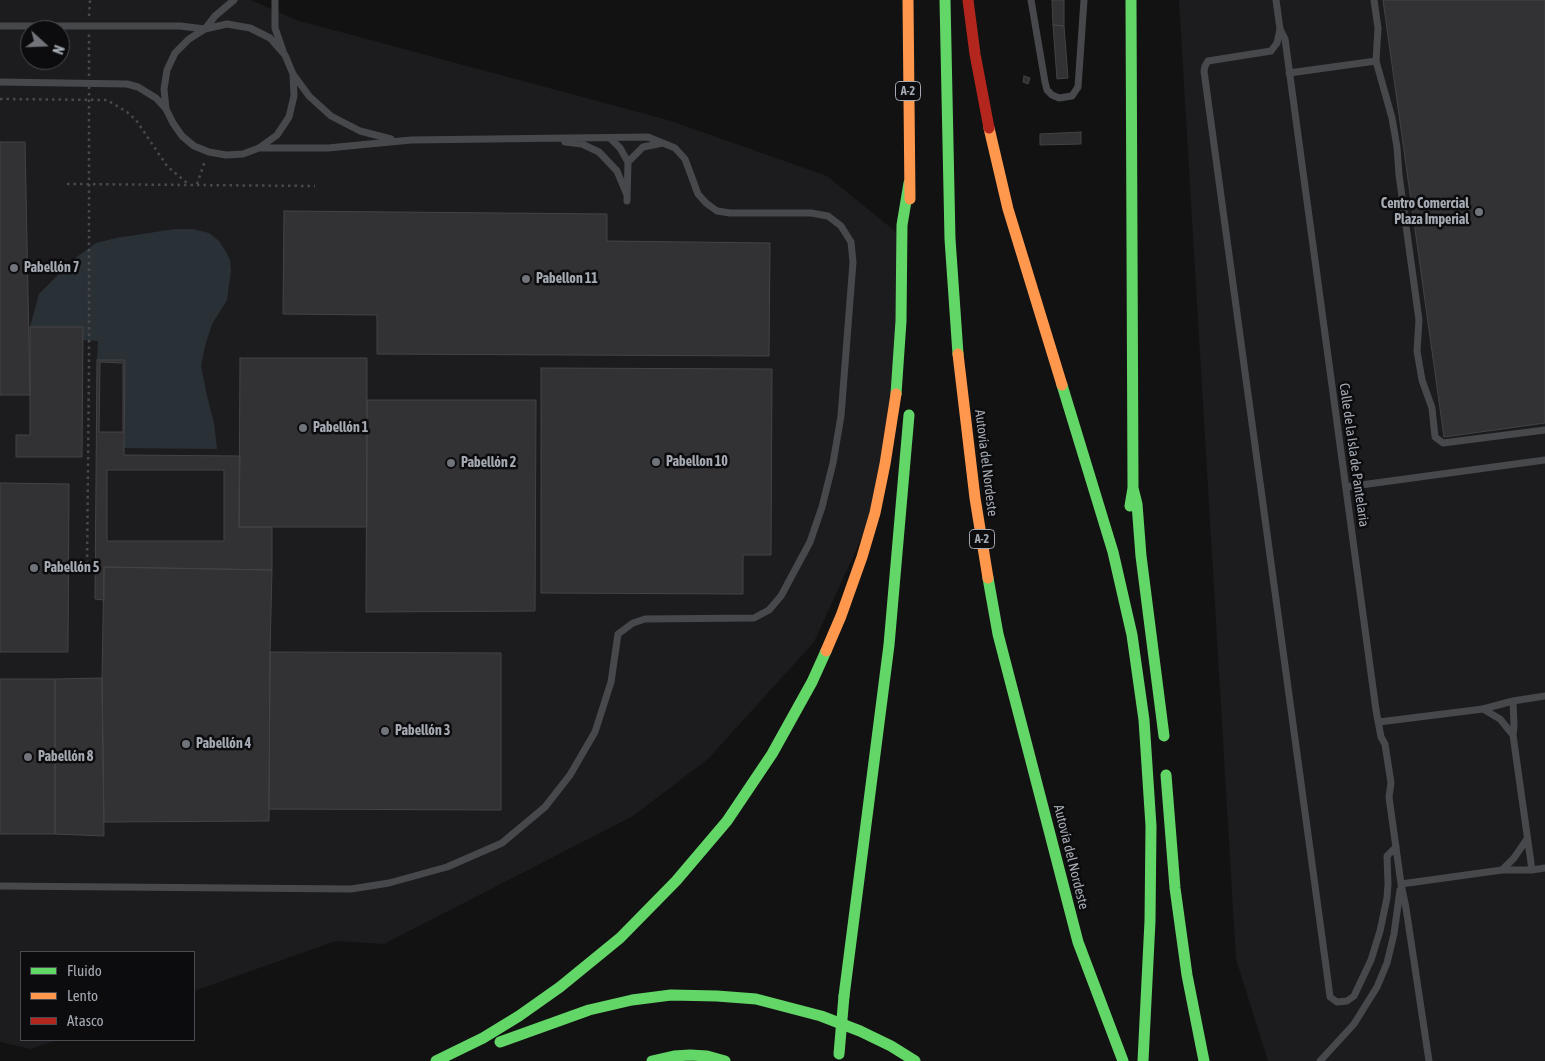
<!DOCTYPE html>
<html>
<head>
<meta charset="utf-8">
<style>
	body { margin:0 }
	#map { position:relative; width:1545px; height:1061px; overflow:hidden; background:#121212; font-family:"Asap Condensed",sans-serif }
	canvas { display:block }
	.legend { position:absolute; left:20px; top:951px; width:175px; height:90px; box-sizing:border-box; background:#0c0c0e; border:1px solid #494b50; margin:0; padding:6px 9px; list-style:none; font-size:15px; color:#a4a9b2 }
	.legend li { display:flex; align-items:center; gap:10px; height:25px }
	.legend b { width:25px; border:1px solid #494b50 }
	.north { position:absolute; left:20px; top:20px; width:50px; height:50px; box-sizing:border-box; background:#0c0c0e; border:1px solid #494b50; border-radius:50%; rotate:110deg; font-size:14px; font-weight:700; line-height:20px; text-align:center; color:#a4a9b2 }
	.north::after { content:''; display:block; margin:auto; width:18px; height:22px; background:#71747a; clip-path:polygon(50% 0,100% 100%,50% 72%,0 100%) }
</style>
</head>
<body>
<div id="map">
<canvas width="1545" height="1061"></canvas>
<ul class="legend">
<li><b style="height:6px;background:#63d668"></b>Fluido</li>
<li><b style="height:6px;background:#ff974d"></b>Lento</li>
<li><b style="height:6px;background:#b3261e"></b>Atasco</li>
</ul>
<div class="north">N</div>
</div>
<script>
const g = document.querySelector('canvas').getContext('2d');
g.lineJoin = 'round';
function paint(path, color) { g.fillStyle = color; g.fill(path, 'evenodd'); }
const toPath = rows => new Path2D(rows.map(r => 'M' + r).join(''));
function trace(path, color, width, dash) { g.strokeStyle = color; g.lineWidth = width; g.lineCap = dash ? 'butt' : 'round'; g.setLineDash(dash || []); g.stroke(path); }
function drawText(font, color, halo, rows, align = 'center') {
  g.font = font + ' "Asap Condensed",sans-serif'; g.lineWidth = 5; g.setLineDash([]); g.textBaseline = 'middle'; g.strokeStyle = halo; g.fillStyle = color; for (const [text, x, y, turn = 0] of rows) {
    g.save(); g.translate(x, y); g.rotate((+turn || 0) * Math.PI / 180); g.textAlign = isNaN(turn) ? turn : align; if (halo) g.strokeText(text, 0, 0); g.fillText(text, 0, 0); g.restore();
  }
}
paint(toPath([
	[0,0,251,0,296,20,668,120,827,176,901,236,888,480,814,642,708,759,633,816,384,944,336,941,194,991,194,952,21,952,21,1040,57,1040,31,1049,0,1042],
	[30,30,60,30,60,60,30,60],
	[1179,0,1545,0,1545,1061,1268,1061,1236,959]
]), '#1c1c1e');
paint(toPath([
	[175,229,193,229,209,233,219,241,226,252,230,260,231,270,227,300,212,324,205,346,201,366,207,396,214,423,217,449,124,448,125,360,97,360,98,341,83,340,30,327,39,294,74,259,96,243,116,238]
]), '#2a3136');
const building = toPath([
	[1052,0,1064,0,1064,26,1053,25,1052,0],
	[1383,0,1545,0,1545,423,1444,437,1383,0],
	[1053,25,1064,26,1068,78,1057,79,1053,25],
	[1024,76,1030,78,1028,84,1023,82,1024,76],
	[1081,132,1081,144,1040,145,1040,134,1081,132],
	[0,142,25,142,30,395,0,395,0,142],
	[284,211,607,214,607,241,770,243,769,356,377,354,377,315,283,314,284,211],
	[30,327,83,327,82,457,16,457,16,435,30,435,30,327],
	[240,358,367,358,367,527,239,527,240,358],
	[97,360,125,360,124,455,240,456,239,527,272,527,272,570,104,567,104,600,95,599,97,360],
	[107,470,224,470,224,541,107,541,107,470],
	[100,362,123,363,123,432,99,432,100,362],
	[541,368,772,369,771,555,743,555,743,594,541,593,541,368],
	[367,400,536,400,535,611,366,612,367,400],
	[0,483,69,484,68,652,0,652,0,483],
	[104,567,272,570,270,652,269,821,104,822,102,678,104,567],
	[270,652,501,653,501,810,269,809,270,652],
	[102,678,104,836,55,834,55,679,102,678],
	[0,679,55,679,55,834,0,834,0,679]
]);
paint(building, '#323235');
trace(building, '#424345', 1);
trace(toPath([
	[89,16,90,0],
	[0,99,107,100,127,112,136,120,167,166,187,183],
	[67,184,315,186],
	[197,184,205,161]
]), '#48494c', 2.5, [2.5, 4]);
trace(toPath([
	[275,0,275,28,283,51],
	[1031,0,1045,82,1047,90,1052,95,1059,98,1072,96,1078,87,1084,0],
	[1276,0,1280,29,1277,43,1271,51,1208,61,1205,66,1204,71,1328,981,1330,997,1337,1002,1347,1001,1354,996,1371,960,1380,931,1387,898,1388,884,1387,856,1396,847],
	[1374,0,1378,28,1376,61,1392,118,1397,147,1399,175,1419,320,1417,351,1422,380,1432,408,1435,437,1443,443,1545,430],
	[0,26,180,26,205,29,215,16,234,0],
	[1280,29,1285,39,1376,710,1381,737,1385,744,1391,783,1389,797,1401,884,1406,908,1429,1061],
	[1289,73,1376,61],
	[293,74,309,96,331,116,360,131,391,139],
	[0,82,127,84,138,87,156,98,166,109,173,123,182,136,194,146,209,152,226,155,243,154,259,148,277,135,289,117,294,96,293,74,285,55,270,38,250,28,227,24,205,29,189,39,175,53,167,70,164,89,166,109],
	[610,138,620,148,628,162,627,201],
	[565,142,582,144,599,152,617,171,627,195],
	[628,162,643,147,663,143],
	[1346,487,1545,460],
	[1513,701,1514,726,1513,735,1532,870],
	[1483,709,1500,719,1513,735],
	[1379,722,1483,709,1513,701,1545,696],
	[1502,870,1514,858,1527,839],
	[1401,884,1502,870,1532,870,1545,868],
	[0,886,351,889,389,883,447,867,502,843,545,807,570,775,595,732,611,682,618,634,633,623,645,619,754,618,769,610,781,596,810,542,822,507,833,463,841,416,853,262,851,242,841,226,828,216,811,213,730,213,717,211,706,203,698,194,685,159,675,148,648,137,411,140,328,148,259,148],
	[1320,1061,1354,1024,1377,987,1387,963,1394,934,1400,890]
]), '#46484b', 7);
trace(toPath([
	[945,0,950,239,958,354],
	[1062,385,1113,552,1132,635,1144,720,1151,826,1150,921,1143,1061],
	[896,394,901,321,902,225,909,183],
	[1133,488,1137,504,1141,556,1164,736],
	[1130,506,1133,488,1131,0],
	[988,578,998,634,1078,942,1123,1061],
	[1166,775,1175,888,1187,975,1204,1061],
	[844,996,889,645,909,415],
	[500,1042,589,1010,632,1000,671,995,717,996,756,999,821,1016,860,1031,891,1046,915,1061],
	[436,1061,483,1038,519,1016,560,987,620,938,676,881,727,821,772,754,812,682,826,651],
	[652,1061,674,1056,690,1055,707,1056,725,1061]
]), '#63d668', 11);
trace(toPath([
	[908,0,910,199],
	[989,128,1008,209,1062,385],
	[958,354,975,498,988,578],
	[826,651,841,616,862,557,875,513,885,464,896,394]
]), '#ff974d', 11);
trace(toPath([
	[968,0,975,54,989,128]
]), '#b3261e', 11);
trace(toPath([
	[87,570,89,365,89,32]
]), '#48494c', 2.5, [2.5, 4]);
trace(toPath([
	[839,1054,844,996]
]), '#63d668', 11);
for (const [x, y, r, color] of [
	[1479,212,5,"#71747a"],
	[14,268,5,"#71747a"],
	[526,279,5,"#71747a"],
	[303,428,5,"#71747a"],
	[656,462,5,"#71747a"],
	[451,463,5,"#71747a"],
	[34,568,5,"#71747a"],
	[385,731,5,"#71747a"],
	[186,744,5,"#71747a"],
	[28,757,5,"#71747a"]
]) { const dot = new Path2D(); dot.arc(x, y, r, 0, 2 * Math.PI); g.fillStyle = color; g.fill(dot); trace(dot, '#0c0c0e', 2); }
for (const [x, y, w] of [
	[908,91,25],
	[982,539,25]
]) { const box = new Path2D(); box.roundRect(x - w / 2, y - 9.5, w, 19, 4); g.fillStyle = '#0c0c0e'; g.fill(box); trace(box, '#a4a9b2', 1); }
drawText('bold 12px', '#a4a9b2', null, [
	["A-2",908,91],
	["A-2",982,539]
]);
drawText('bold 14px', '#a4a9b2', '#0c0c0e', [
	["Centro Comercial",1469,204,"right"],
	["Plaza Imperial",1469,220,"right"],
	["Pabellón 7",24,268],
	["Pabellon 11",536,279],
	["Pabellón 1",313,428],
	["Pabellon 10",666,462],
	["Pabellón 2",461,463],
	["Pabellón 5",44,568],
	["Pabellón 3",395,731],
	["Pabellón 4",196,744],
	["Pabellón 8",38,757]
], 'left');
drawText('14px', '#a4a9b2', '#0c0c0e', [
	["Calle de la Isla de Pantelaria",1354,455,82],
	["Autovía del Nordeste",986,463,83],
	["Autovía del Nordeste",1071,857,76]
]);
</script>
</body>
</html>
